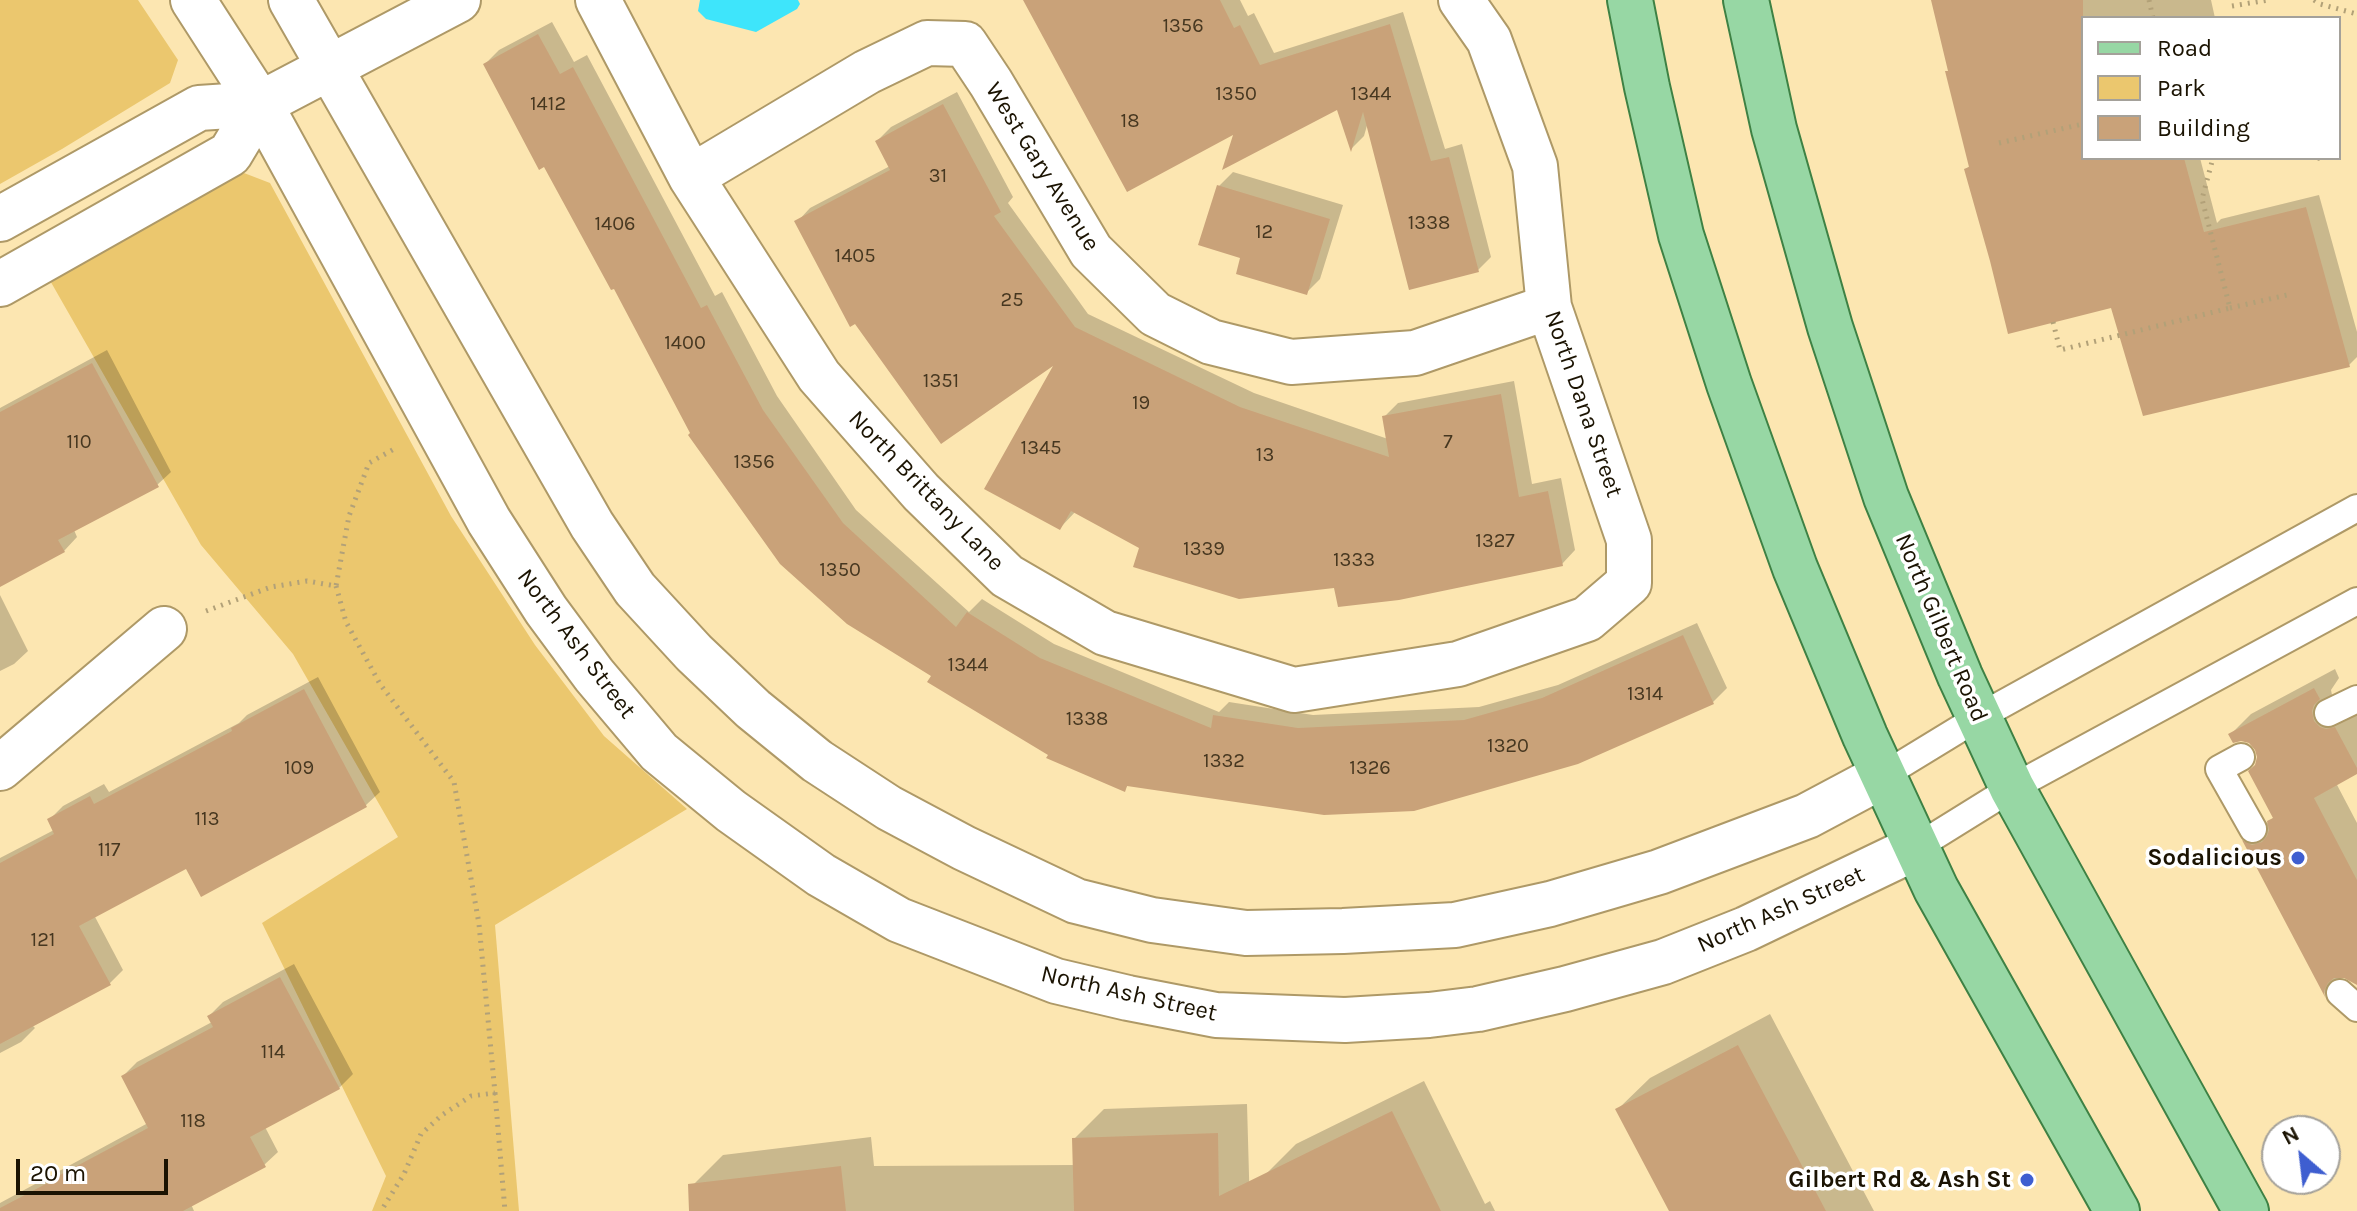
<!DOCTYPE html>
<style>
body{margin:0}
#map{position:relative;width:2357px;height:1211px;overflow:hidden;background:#fce6b1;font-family:Karla,sans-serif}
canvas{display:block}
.legend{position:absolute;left:2081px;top:16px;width:260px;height:144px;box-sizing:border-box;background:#fff;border:2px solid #a4a19a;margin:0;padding:10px 14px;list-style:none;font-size:24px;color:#1b1302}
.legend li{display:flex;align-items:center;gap:16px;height:40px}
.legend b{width:40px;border:2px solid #a4a19a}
.north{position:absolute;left:2261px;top:1115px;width:80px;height:80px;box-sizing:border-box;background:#fff;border:2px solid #a4a19a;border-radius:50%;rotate:332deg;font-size:22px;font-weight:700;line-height:32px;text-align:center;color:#1b1302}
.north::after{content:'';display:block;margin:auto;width:28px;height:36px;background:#3e5ed0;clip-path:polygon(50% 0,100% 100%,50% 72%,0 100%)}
.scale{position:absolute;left:16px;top:1159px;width:152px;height:36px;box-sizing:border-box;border:4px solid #1b1302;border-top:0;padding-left:10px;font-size:24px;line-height:28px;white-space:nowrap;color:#1b1302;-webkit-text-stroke:6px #fff;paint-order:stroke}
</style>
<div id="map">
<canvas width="2357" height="1211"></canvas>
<ul class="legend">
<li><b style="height:10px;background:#97d7a4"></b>Road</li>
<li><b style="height:22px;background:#ebc76e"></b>Park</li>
<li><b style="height:22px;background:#c9a279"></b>Building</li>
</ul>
<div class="north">N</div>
<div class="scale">20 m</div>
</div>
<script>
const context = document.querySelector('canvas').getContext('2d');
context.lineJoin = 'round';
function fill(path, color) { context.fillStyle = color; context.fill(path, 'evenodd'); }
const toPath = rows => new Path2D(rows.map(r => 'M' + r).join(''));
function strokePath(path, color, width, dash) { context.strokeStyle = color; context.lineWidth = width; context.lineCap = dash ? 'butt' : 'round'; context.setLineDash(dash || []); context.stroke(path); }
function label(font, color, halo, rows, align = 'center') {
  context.font = font + ' Karla,sans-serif'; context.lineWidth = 7; context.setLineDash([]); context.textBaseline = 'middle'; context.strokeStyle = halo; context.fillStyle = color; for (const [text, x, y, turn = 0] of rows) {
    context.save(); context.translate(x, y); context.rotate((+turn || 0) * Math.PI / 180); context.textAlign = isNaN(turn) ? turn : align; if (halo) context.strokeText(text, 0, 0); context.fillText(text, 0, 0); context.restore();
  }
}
const green = toPath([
 [0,0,138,0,178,60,170,83,62,149,0,184],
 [244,173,270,183,451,516,535,645,604,736,687,809,495,925,519,1211,372,1211,386,1176,262,923,398,837,293,654,201,545,48,277,215,182]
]);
const water = toPath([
 [700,0,798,0,800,4,797,9,756,32,706,19,698,11]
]);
const shadow = toPath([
 [1025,0,1240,0,1248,16,1254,13,1274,53,1403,12,1445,149,1462,144,1491,257,1478,270,1368,122,1364,136,1352,148,1338,107],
 [1933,0,2211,0,2215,18,2083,18,2083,158,2200,158,2217,223,2221,219,2319,195,2357,332,2357,357,2349,365,2113,306,1966,169,1971,165],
 [552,22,574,62,587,55,715,296,722,292,777,396,856,510,969,612,982,599,1054,644,1219,712,1229,702,1313,715,1479,707,1558,685,1697,623,1727,688,1713,702,1129,784,1124,790,1050,754,933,676,693,433,615,286,485,64,499,50],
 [957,92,1013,197,1008,203,1088,314,1254,393,1388,439,1384,417,1398,403,1514,381,1532,484,1561,478,1575,550,1562,564,1336,586,1142,547,1076,511,1060,528,1059,359,797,222,810,208,890,166,877,141,891,127],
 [1233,172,1343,205,1320,279,1306,293,1243,257,1219,186],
 [107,350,171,472,157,485,74,530,77,537,64,551,0,584,0,408],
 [0,595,28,651,14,664,0,671],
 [2335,669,2339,678,2331,690,2333,700,2357,711,2357,772,2336,783,2357,823,2357,982,2344,975,2325,994,2244,840,2264,821,2268,823,2275,816,2257,766,2259,757,2257,749,2250,741,2231,734,2251,714],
 [318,677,380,792,366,805,187,866,94,915,123,970,110,983,33,1026,35,1028,21,1042,0,1053,0,858,54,830,49,820,63,806,104,784,109,792,239,723,247,715],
 [294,964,353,1074,339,1088,265,1127,278,1152,264,1165,191,1204,194,1211,0,1211,0,1203,148,1123,123,1076,137,1062,212,1022,209,1016,223,1002],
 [1770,1014,1874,1211,1672,1211,1618,1109,1650,1078],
 [1424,1081,1485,1204,1490,1201,1495,1211,1281,1211,1264,1176,1296,1144],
 [1247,1104,1250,1211,696,1211,693,1185,723,1155,871,1137,874,1166,1075,1165,1074,1139,1104,1109]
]);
const building = toPath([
 [1023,0,1220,0,1234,28,1240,25,1260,65,1390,24,1431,161,1449,157,1479,272,1409,290,1363,112,1351,152,1337,110,1222,170,1233,135,1127,192],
 [1931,0,2083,0,2083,158,2184,158,2204,232,2306,207,2350,367,2143,416,2111,308,2008,334,1990,261,1964,169,1969,167,1945,71,1948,71],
 [538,34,560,74,573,67,701,308,707,305,763,410,843,523,956,627,967,612,1040,658,1211,728,1213,715,1298,728,1464,720,1542,698,1683,635,1714,704,1578,764,1414,811,1324,815,1127,786,1125,792,1046,758,1048,755,927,682,931,676,847,624,780,564,688,435,690,433,614,289,611,290,544,167,539,170,483,64],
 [943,104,1001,212,994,216,1075,327,1240,407,1389,457,1382,416,1501,394,1519,497,1548,491,1563,566,1399,600,1338,607,1334,588,1239,599,1133,567,1139,548,1071,511,1060,530,984,489,1053,366,941,444,855,324,850,327,794,221,890,170,875,141],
 [1217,185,1330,219,1307,295,1236,274,1240,258,1198,245],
 [92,363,159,487,58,540,65,552,0,587,0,412],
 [2314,688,2320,699,2314,705,2312,711,2314,721,2320,727,2326,729,2335,727,2357,768,2357,774,2314,798,2357,880,2357,985,2344,978,2334,978,2328,983,2324,991,2325,997,2242,840,2252,845,2262,842,2267,836,2269,830,2267,821,2273,818,2248,771,2255,765,2257,757,2255,750,2249,743,2241,741,2233,743,2228,734],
 [304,689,367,807,201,897,186,869,79,926,111,985,0,1044,0,863,54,834,47,819,90,796,94,804,232,731,231,728],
 [280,977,340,1089,250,1137,266,1167,183,1211,0,1211,0,1208,59,1177,58,1176,148,1128,121,1076,213,1027,207,1016],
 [1738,1045,1826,1211,1669,1211,1615,1109],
 [1392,1111,1441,1211,1074,1211,1072,1138,1218,1133,1219,1196],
 [841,1166,846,1211,689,1211,688,1184]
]);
const path = toPath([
 [2149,0,2153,18],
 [2314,0,2320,4,2357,14],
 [2232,6,2268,0],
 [1999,143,2083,124],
 [2318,158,2322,159],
 [2230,308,2287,295],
 [2053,322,2060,350,2230,308,2202,199,2213,158],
 [336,586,346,622,380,684,454,782,479,924,495,1093,471,1096,442,1115,421,1134,404,1174,381,1211],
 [206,611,271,587,307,581,336,586,349,516,369,463,396,448],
 [495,1093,505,1211]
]);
const lane = toPath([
 [2328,713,2357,699],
 [2241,757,2219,769,2253,829],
 [1884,775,1979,717,2357,508],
 [1917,847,2012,788,2357,601],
 [2340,993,2357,1008]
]);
const street = toPath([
 [193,0,260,104,489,521,546,610,594,675,659,752,731,811,821,875,899,920,1056,981,1128,998,1216,1015,1345,1020,1429,1015,1478,1009,1565,989,1663,962,1746,929,1917,847],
 [291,0,592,525,635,589,694,653,753,709,817,761,889,808,964,848,1076,901,1152,920,1246,933,1343,931,1455,925,1550,904,1659,872,1807,816,1884,775],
 [598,0,691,177,819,376,921,492,1007,576,1105,633,1294,690,1458,664,1587,619,1629,583,1629,540,1549,307,1535,166,1489,40,1461,0],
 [691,177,867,72,927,43,965,44,991,83,1091,251,1155,314,1211,342,1291,362,1415,353,1549,307],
 [0,219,199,108,260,104,458,0],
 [0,284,230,154,260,104],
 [0,768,164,629]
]);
const primary = toPath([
 [1630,0,1647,87,1681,235,1729,384,1795,568,1865,736,1936,889,2117,1211],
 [1746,0,1774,129,1830,327,1886,497,1960,676,2012,788,2246,1211]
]);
const markers = [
 [2298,858,8,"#3e5ed0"],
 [2027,1180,8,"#3e5ed0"]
];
const numberNames = [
 ["1356",1183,26],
 ["1350",1236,94],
 ["1344",1371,94],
 ["1412",548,104],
 ["18",1130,121],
 ["31",938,176],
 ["1338",1429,223],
 ["1406",615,224],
 ["12",1264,232],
 ["1405",855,256],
 ["25",1012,300],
 ["1400",685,343],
 ["1351",941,381],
 ["19",1141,403],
 ["110",79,442],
 ["7",1448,442],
 ["1345",1041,448],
 ["13",1265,455],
 ["1356",754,462],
 ["1327",1495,541],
 ["1339",1204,549],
 ["1333",1354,560],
 ["1350",840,570],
 ["1344",968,665],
 ["1314",1645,694],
 ["1338",1087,719],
 ["1320",1508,746],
 ["1332",1224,761],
 ["109",299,768],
 ["1326",1370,768],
 ["113",207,819],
 ["117",109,850],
 ["121",43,940],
 ["114",273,1052],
 ["118",193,1121]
];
const streetNames = [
 ["West Gary Avenue",1042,167,58],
 ["North Dana Street",1583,404,71],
 ["North Brittany Lane",926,491,46],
 ["North Gilbert Road",1941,628,67],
 ["North Ash Street",576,644,53],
 ["North Ash Street",1781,910,-24],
 ["North Ash Street",1129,994,13]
];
const poiNames = [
 ["Sodalicious",2282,858],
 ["Gilbert Rd & Ash St",2011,1180]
];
fill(green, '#ebc76e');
fill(water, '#3ee5fb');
fill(shadow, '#0003');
fill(building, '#c9a279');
strokePath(lane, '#ae9967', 30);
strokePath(street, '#ae9967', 48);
strokePath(primary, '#3e8144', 48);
strokePath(path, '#b2a178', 5, [2, 6]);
strokePath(lane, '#fff', 26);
strokePath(street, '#fff', 44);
strokePath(primary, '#97d7a4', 44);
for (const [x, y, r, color] of markers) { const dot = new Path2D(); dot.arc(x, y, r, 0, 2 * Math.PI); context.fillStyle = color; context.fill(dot); strokePath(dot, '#fff', 3); }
label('20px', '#463720', null, numberNames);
label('24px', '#1b1302', '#fff', streetNames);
label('bold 24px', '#1b1302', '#fff', poiNames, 'right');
</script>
